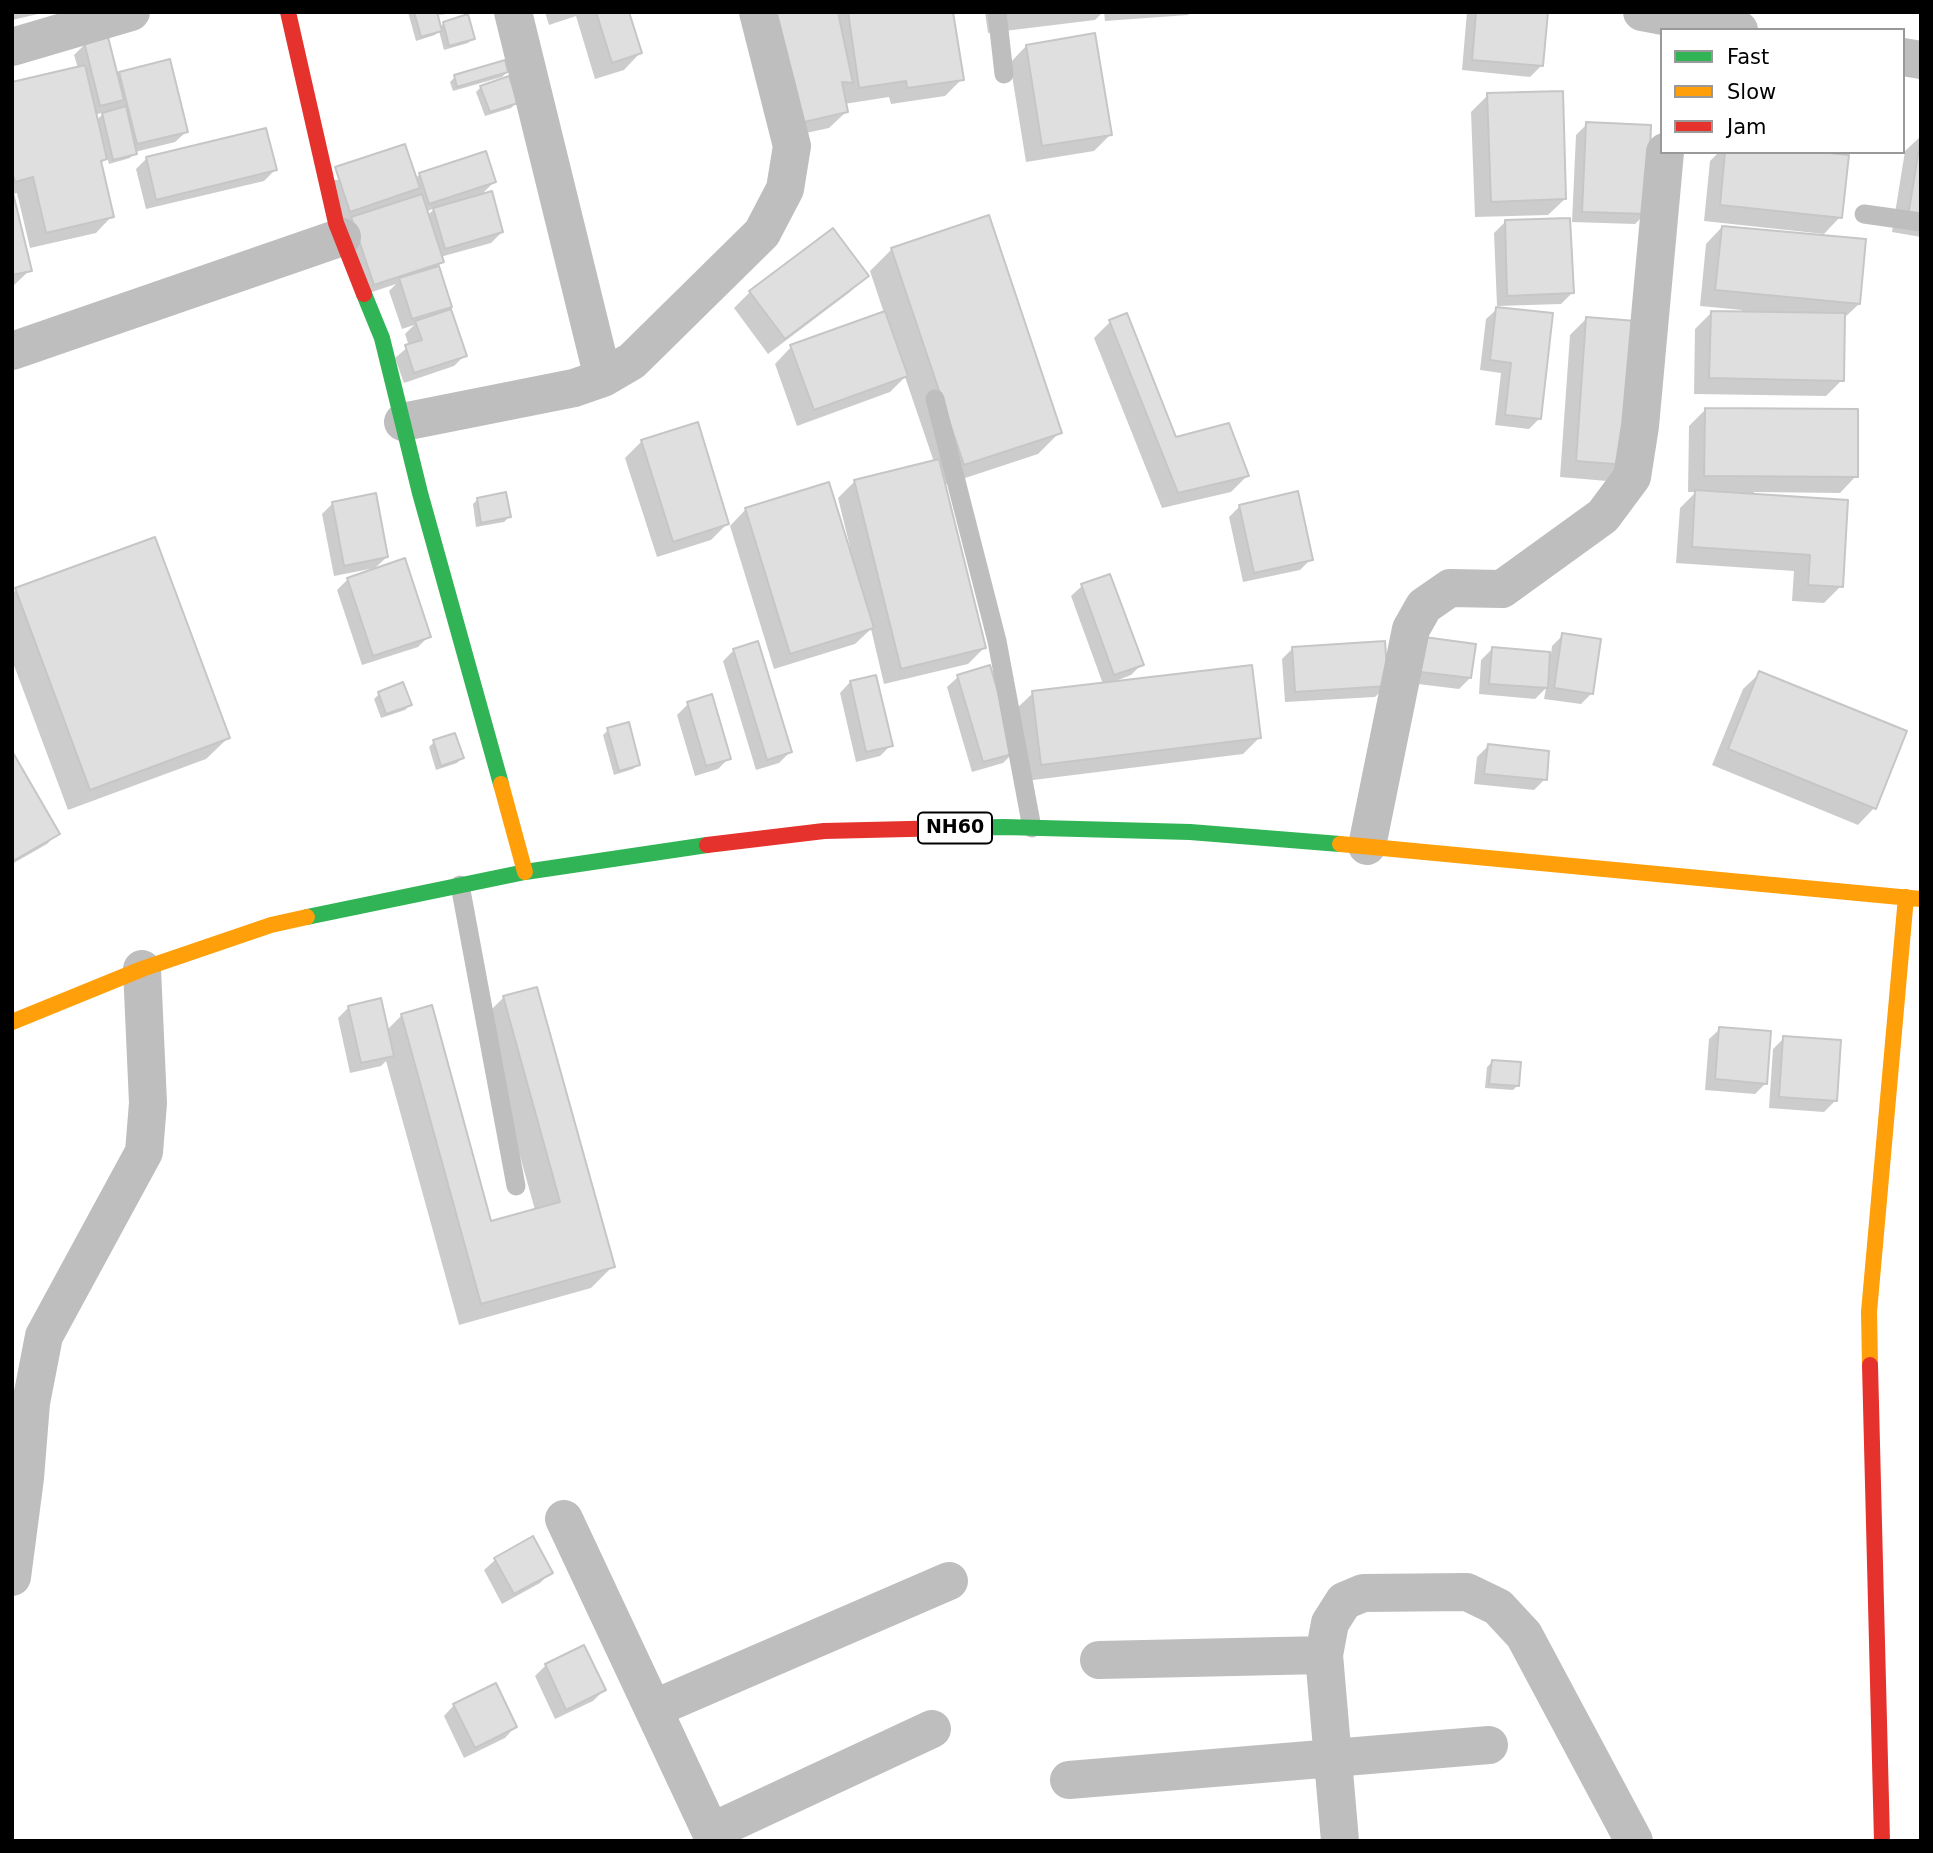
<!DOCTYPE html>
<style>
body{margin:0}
#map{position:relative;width:1933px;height:1853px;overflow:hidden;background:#fff;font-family:"DejaVu Sans",sans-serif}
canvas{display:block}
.frame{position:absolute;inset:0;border:14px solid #000;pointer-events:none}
.legend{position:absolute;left:1660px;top:28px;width:245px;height:126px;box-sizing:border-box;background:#fff;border:2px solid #999;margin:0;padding:9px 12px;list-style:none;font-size:21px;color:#000}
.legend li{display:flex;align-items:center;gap:14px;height:35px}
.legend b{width:35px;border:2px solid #999}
</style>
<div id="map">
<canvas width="1933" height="1853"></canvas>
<div class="frame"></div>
<ul class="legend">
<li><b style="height:9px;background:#30b455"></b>Fast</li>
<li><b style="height:9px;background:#ff9f0a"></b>Slow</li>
<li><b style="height:9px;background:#e5322d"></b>Jam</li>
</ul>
</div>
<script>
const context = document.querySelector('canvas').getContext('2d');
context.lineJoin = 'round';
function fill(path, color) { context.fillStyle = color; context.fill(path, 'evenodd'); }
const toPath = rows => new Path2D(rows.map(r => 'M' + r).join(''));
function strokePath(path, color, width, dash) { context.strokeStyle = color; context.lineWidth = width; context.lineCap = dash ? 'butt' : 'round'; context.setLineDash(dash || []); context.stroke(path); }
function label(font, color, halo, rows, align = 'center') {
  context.font = font + ' "DejaVu Sans",sans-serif'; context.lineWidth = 7; context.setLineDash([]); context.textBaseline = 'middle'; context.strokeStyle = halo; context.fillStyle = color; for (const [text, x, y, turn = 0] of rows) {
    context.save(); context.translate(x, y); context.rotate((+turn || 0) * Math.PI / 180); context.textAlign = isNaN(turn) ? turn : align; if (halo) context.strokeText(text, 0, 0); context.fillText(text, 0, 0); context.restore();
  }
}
const shadow = toPath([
 [12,12,47,12,12,20],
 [408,12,435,12,439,28,444,23,473,38,468,43,444,50,439,31,435,35,416,41],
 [439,12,461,12,439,15],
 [545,12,627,12,640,53,624,70,595,79,576,16,549,25],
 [752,12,952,12,962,79,945,96,891,104,889,97,844,104,846,112,829,128,778,139],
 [985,12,1103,12,1095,20,988,33],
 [1104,12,1191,12,1188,15,1105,21],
 [1467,12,1546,12,1541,66,1530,77,1462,70],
 [85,44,117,77,120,73,186,132,175,142,135,152,130,158,109,164,107,157,100,164,112,216,96,233,30,248,17,193,12,194,12,84,78,68,74,55],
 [104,112,99,118,96,120,95,115],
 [1026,46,1110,135,1094,151,1026,162,1010,63],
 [507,72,502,77,453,91,450,82,455,77],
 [481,87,516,103,511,108,485,116,476,92],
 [1488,95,1565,199,1548,215,1475,217,1471,112],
 [1587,124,1646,213,1635,224,1572,222,1576,135],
 [1921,136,1921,237,1892,232,1905,151],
 [1719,152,1842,152,1838,156,1840,217,1824,234,1704,221,1710,161],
 [484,153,494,182,479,197,502,232,491,243,440,257,442,262,438,266,450,307,443,314,465,355,454,366,404,383,395,358,409,346,405,334,414,325,402,329,389,291,396,284,363,295,325,180,415,179,419,175],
 [435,208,427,216,425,212],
 [147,158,275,170,264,181,146,209,136,169],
 [12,196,30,270,12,287],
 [1505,222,1572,293,1561,304,1497,306,1494,233],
 [1722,227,1859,304,1843,319,1842,380,1826,396,1694,394,1695,329,1711,313,1742,313,1742,310,1700,306,1706,244],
 [892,249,1060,432,1038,454,944,485,984,648,968,664,884,684,871,629,855,644,774,669,730,526,746,509,850,547,838,498,855,481,934,462,905,377,890,392,797,426,775,364,791,347,884,313,870,271],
 [866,276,850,292,768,354,734,308,750,292],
 [1497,309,1540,418,1529,429,1495,425,1501,373,1480,370,1486,319],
 [1586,319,1624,464,1607,481,1560,477,1570,335],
 [1110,322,1175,439,1247,476,1231,492,1162,508,1094,338],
 [1705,410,1856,476,1840,493,1754,492,1754,495,1841,586,1824,603,1792,601,1794,571,1676,563,1680,508,1696,492,1688,492,1689,426],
 [642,441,727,524,711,540,657,557,625,458],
 [478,499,509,517,504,522,476,527,473,504],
 [333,503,387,557,375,568,334,576,322,514],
 [1240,506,1311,559,1300,570,1243,582,1229,517],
 [348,579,429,636,418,647,362,665,337,590],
 [1082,586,1142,664,1131,675,1113,682,1259,738,1243,754,1025,781,1016,709,1033,693,1103,684,1071,596],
 [16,590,228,738,206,759,68,810,12,660,12,594],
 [1563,635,1592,693,1581,704,1544,699,1546,688,1535,699,1479,694,1481,660,1492,649,1551,654,1552,646],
 [1293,648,1386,686,1375,697,1285,702,1282,659],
 [734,650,790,752,779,763,756,770,723,661],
 [1414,650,1470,678,1459,689,1410,683],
 [1760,673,1874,808,1858,825,1712,765,1743,689],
 [958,677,1014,752,1003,763,972,772,947,687],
 [850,682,891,745,880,756,856,762,840,693],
 [379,694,410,705,405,710,381,718,374,699],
 [688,704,729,758,718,769,695,776,677,715],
 [608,730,638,764,633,769,614,775,603,735],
 [434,742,462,758,457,763,436,770,429,747],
 [1488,746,1545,779,1534,790,1474,784,1477,757],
 [12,755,58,833,47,844,12,864],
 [504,997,613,1266,591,1288,459,1325,386,1061,381,1066,350,1073,338,1018,349,1007,386,1031,402,1015,490,1223,535,1210,482,1019],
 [1720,1029,1766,1083,1755,1094,1705,1090,1709,1039],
 [1784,1038,1835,1101,1824,1112,1769,1108,1773,1049],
 [1492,1062,1518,1085,1513,1090,1485,1088,1487,1067],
 [532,1539,551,1572,540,1583,502,1604,484,1570,495,1560],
 [546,1665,604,1690,593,1701,555,1719,535,1676],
 [454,1705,515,1727,505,1738,464,1758,444,1716]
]);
const building = toPath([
 [414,12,437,12,442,31,421,37,414,12],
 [596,12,629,12,642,53,612,63,596,12],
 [771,12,838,12,853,83,842,82,848,112,795,124,771,12],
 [848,12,953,12,964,80,907,88,906,81,859,88,848,12],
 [1476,12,1548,12,1543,66,1472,60,1476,12],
 [468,14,475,39,449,46,443,22,468,14],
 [1095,33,1112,135,1042,146,1026,45,1095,33],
 [108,37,124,100,100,106,84,42,108,37],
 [170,59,188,132,137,144,119,72,170,59],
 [505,60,508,72,457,87,454,75,505,60],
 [85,65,107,159,101,161,114,217,46,233,33,177,15,182,12,172,12,82,85,65],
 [509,76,518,103,490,112,480,86,509,76],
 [1563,91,1566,199,1491,202,1487,93,1563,91],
 [126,106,137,154,113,160,102,113,126,106],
 [1586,122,1651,125,1648,214,1582,212,1586,122],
 [266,128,277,170,156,200,146,157,266,128],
 [1921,136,1921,218,1908,216,1921,136],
 [405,144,420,188,350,212,335,167,405,144],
 [486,151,496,182,429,204,419,173,486,151],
 [1725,152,1819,152,1849,155,1842,218,1720,205,1725,152],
 [12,189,32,271,12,275,12,189],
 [492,191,503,232,445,249,433,208,492,191],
 [422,194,444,262,374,285,351,217,422,194],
 [989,215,1062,433,964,465,891,248,989,215],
 [1570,218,1574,293,1507,296,1505,220,1570,218],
 [1722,226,1866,239,1860,304,1715,290,1722,226],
 [833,228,869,276,785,339,749,291,833,228],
 [439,266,452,307,412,319,399,278,439,266],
 [1496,307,1553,313,1541,419,1505,415,1511,363,1490,360,1496,307],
 [451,309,467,356,414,373,405,345,422,340,415,321,451,309],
 [885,311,908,376,814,410,790,345,885,311],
 [1711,311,1845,313,1844,381,1709,378,1711,311],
 [1127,313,1176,437,1229,423,1249,476,1178,493,1109,320,1127,313],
 [1586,317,1636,321,1626,465,1576,461,1586,317],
 [1705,408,1858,409,1858,477,1704,476,1705,408],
 [698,422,729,524,673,542,641,440,698,422],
 [939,459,986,648,901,669,854,480,939,459],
 [829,482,874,628,790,654,745,508,829,482],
 [1695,490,1848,500,1843,587,1808,585,1810,555,1692,547,1695,490],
 [1298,491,1313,560,1254,573,1239,505,1298,491],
 [506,492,511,517,481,523,477,498,506,492],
 [376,493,388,557,344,566,332,502,376,493],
 [155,537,230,738,90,790,15,588,155,537],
 [405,558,431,637,373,656,347,578,405,558],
 [1110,574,1144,665,1114,675,1081,584,1110,574],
 [1562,633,1601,639,1593,694,1554,688,1562,633],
 [1424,637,1476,644,1471,678,1420,672,1424,637],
 [758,641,792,752,767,760,733,649,758,641],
 [1385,641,1388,686,1295,692,1292,647,1385,641],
 [1492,647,1550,652,1548,688,1489,684,1492,647],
 [990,665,1016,753,983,762,957,675,990,665],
 [1252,665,1261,738,1041,765,1032,691,1252,665],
 [1759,671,1907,731,1876,809,1728,749,1759,671],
 [876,675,893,746,866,752,850,681,876,675],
 [403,682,412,705,386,714,378,692,403,682],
 [712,694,731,759,706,766,687,702,712,694],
 [629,722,640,765,619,771,607,728,629,722],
 [455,733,464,758,441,766,433,740,455,733],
 [1488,744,1549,751,1547,780,1484,774,1488,744],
 [12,751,60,834,13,861,12,860,12,751],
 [537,987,615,1267,481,1304,401,1014,432,1005,491,1221,560,1202,503,996,537,987],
 [381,998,394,1056,361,1063,348,1006,381,998],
 [1719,1027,1771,1031,1767,1084,1715,1079,1719,1027],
 [1783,1036,1841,1040,1837,1101,1779,1097,1783,1036],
 [1492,1060,1521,1062,1519,1086,1489,1084,1492,1060],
 [533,1536,553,1573,514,1594,494,1558,533,1536],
 [584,1645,606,1690,566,1710,545,1664,584,1645],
 [496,1683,517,1727,475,1748,453,1704,496,1683]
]);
const lane = toPath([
 [997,12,1004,74],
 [1864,214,1921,222],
 [935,399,997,641,1032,828],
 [460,885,516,1186]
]);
const street = toPath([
 [513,12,603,378],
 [1642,12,1739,30],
 [12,47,131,12],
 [1903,57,1921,60],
 [12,351,342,237],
 [403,422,574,388,603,378,632,361,762,233,785,189,792,146,758,12],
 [1367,846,1411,629,1424,606,1450,588,1502,589,1603,516,1632,477,1640,426,1665,152],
 [564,1519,715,1841],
 [12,1577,25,1478,31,1403,44,1336,144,1152,148,1103,142,969],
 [1099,1660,1324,1655],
 [653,1709,949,1581],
 [1069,1780,1489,1745],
 [711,1832,932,1729],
 [1340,1841,1324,1655,1330,1623,1344,1601,1363,1593,1467,1592,1498,1607,1524,1635,1634,1841]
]);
const fast = toPath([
 [364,294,382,338,420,493,501,784],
 [951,828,1004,827,1190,832,1340,844],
 [307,917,525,872,707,845]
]);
const slow = toPath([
 [501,784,525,872],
 [1340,844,1921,899],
 [12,1022,142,969,271,925,307,917],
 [1870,1365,1869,1312,1906,897]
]);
const jam = toPath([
 [288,12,336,223,364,294],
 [707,845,824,831,951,828],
 [1870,1365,1882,1841]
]);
const shields = [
 [955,828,74]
];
const shieldNames = [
 ["NH60",955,828]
];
fill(shadow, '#0003');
fill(building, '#dfdfdf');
strokePath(building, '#c6c6c6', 2);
strokePath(lane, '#bebebe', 19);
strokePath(street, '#bebebe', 38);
strokePath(fast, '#30b455', 16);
strokePath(slow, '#ff9f0a', 16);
strokePath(jam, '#e5322d', 16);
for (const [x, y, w] of shields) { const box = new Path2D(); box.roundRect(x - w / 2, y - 15.5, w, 31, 5); context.fillStyle = '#fff'; context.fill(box); strokePath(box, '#000', 2); }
label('bold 19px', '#000', null, shieldNames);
</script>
